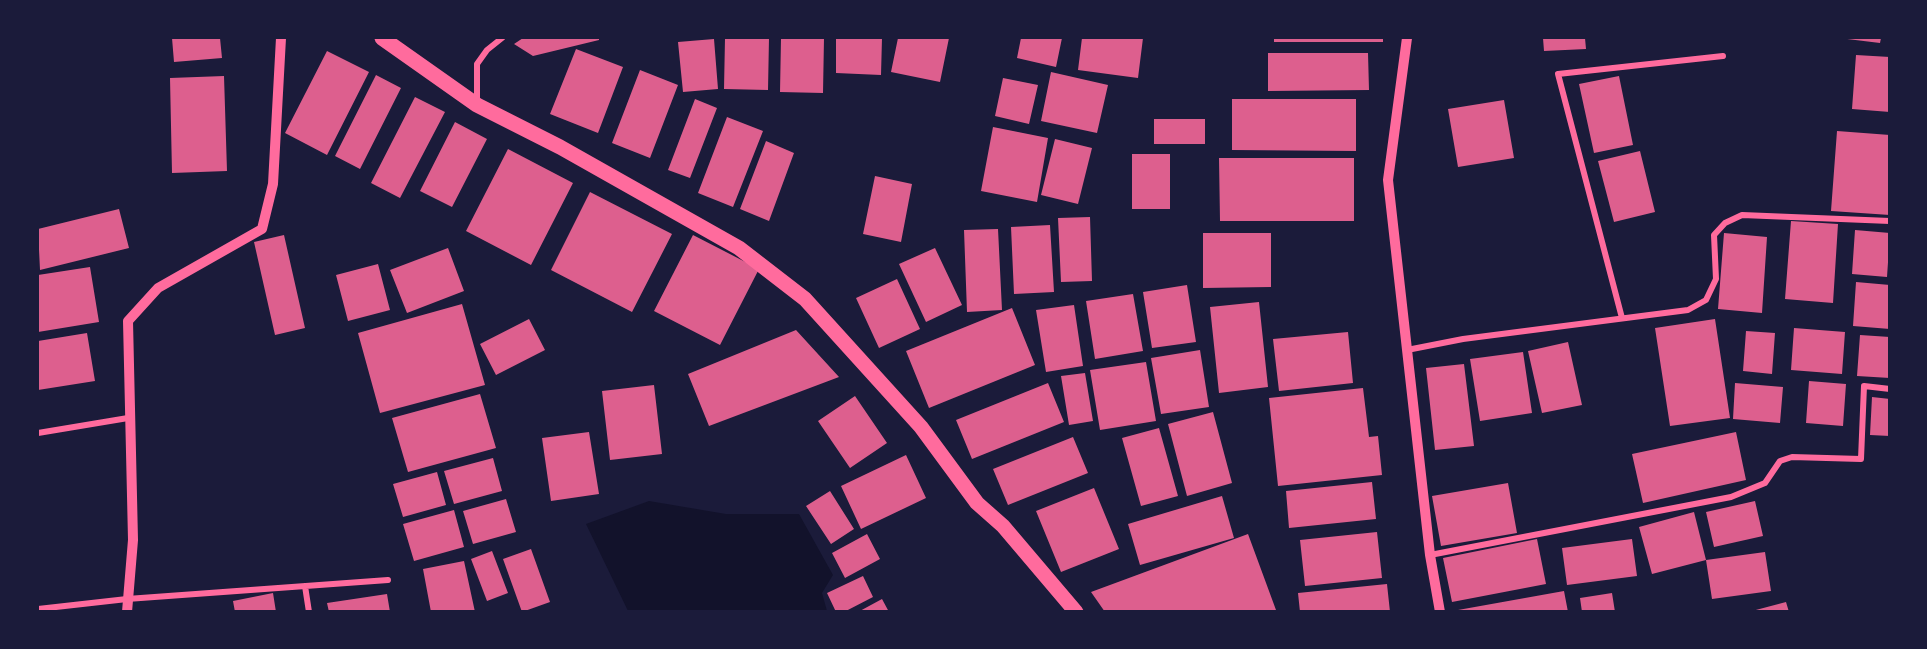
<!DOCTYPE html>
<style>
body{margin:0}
#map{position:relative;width:1927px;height:649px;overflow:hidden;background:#1b1b3a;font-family:"Roboto Condensed",sans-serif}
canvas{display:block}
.frame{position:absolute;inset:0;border:39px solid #1b1b3a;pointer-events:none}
</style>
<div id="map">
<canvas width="1927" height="649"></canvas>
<div class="frame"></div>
</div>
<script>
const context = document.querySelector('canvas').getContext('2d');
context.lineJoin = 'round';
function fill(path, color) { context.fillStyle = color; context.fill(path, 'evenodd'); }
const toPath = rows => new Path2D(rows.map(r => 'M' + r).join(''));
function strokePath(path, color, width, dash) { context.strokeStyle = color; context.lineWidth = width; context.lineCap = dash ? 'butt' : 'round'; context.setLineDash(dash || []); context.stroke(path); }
const water = toPath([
 [649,501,726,514,799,514,833,575,822,593,827,611,628,611,586,524]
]);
const building = toPath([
 [172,38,220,38,222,58,174,62],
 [523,38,599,38,599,40,533,56,514,44],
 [725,38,769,38,768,90,724,89],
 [781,38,824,38,823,93,780,92],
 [836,38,882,38,881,75,836,73],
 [898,38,949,38,940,82,891,72],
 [1021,38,1062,38,1056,67,1017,58],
 [1082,38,1143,38,1138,78,1078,70],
 [1274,38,1383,38,1383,42,1274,42],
 [1543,38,1585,38,1586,49,1544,51],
 [1839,38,1881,38,1880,43],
 [714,39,718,89,683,92,678,42],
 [576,49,623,67,598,133,550,114],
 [327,51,369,72,327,155,285,133],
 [1268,53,1368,53,1369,90,1268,91],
 [1856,55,1890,57,1890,112,1852,109],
 [640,70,678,85,650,158,612,143],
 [1051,72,1108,85,1097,133,1041,121],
 [376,75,401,88,360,169,335,156],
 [224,76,227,171,172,173,170,78],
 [1619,76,1633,145,1594,153,1579,84],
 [1003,78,1038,85,1029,124,995,116],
 [415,97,445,112,400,198,371,183],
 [695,99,717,108,690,178,668,170],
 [1232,99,1356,99,1356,151,1232,150],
 [1504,100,1514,158,1458,167,1448,109],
 [727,117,763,131,733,207,698,193],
 [1154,119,1205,119,1205,144,1154,144],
 [455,122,487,139,452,207,420,191],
 [993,127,1048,138,1037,202,981,191],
 [1837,131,1890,135,1890,215,1831,211],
 [1055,139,1092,148,1078,204,1041,195],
 [766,141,794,153,769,221,740,209],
 [508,149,573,183,531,265,466,231],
 [1640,151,1655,212,1614,222,1598,161],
 [1132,154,1170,154,1170,209,1132,209],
 [1219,158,1354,158,1354,221,1220,221],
 [875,176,912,184,901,242,863,234],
 [590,192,672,234,632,312,551,270],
 [119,209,129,248,40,270,38,229],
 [1090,217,1092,281,1061,282,1058,218],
 [1791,221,1838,224,1833,303,1785,299],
 [1050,225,1054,292,1014,294,1011,227],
 [998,229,1002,310,967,312,964,230],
 [1855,230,1890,233,1887,277,1852,274],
 [1203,233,1271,233,1271,287,1203,288],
 [1724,233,1767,237,1762,313,1718,309],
 [284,235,305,328,275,335,254,242],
 [693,235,759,269,720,345,654,311],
 [448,248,464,291,407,313,390,270],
 [935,248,962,305,926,322,899,264],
 [378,264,390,310,348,321,336,275],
 [90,267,99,322,38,332,38,275],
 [897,279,920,329,879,348,856,298],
 [1856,282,1890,285,1890,329,1853,326],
 [1187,285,1196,342,1152,348,1143,292],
 [1133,294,1143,351,1095,359,1086,301],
 [1259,302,1268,387,1219,393,1210,307],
 [462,304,485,385,380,413,358,333],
 [1074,305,1083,366,1046,372,1036,310],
 [1012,308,1035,365,929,408,906,351],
 [529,319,545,350,496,375,480,344],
 [1715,319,1730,418,1670,426,1655,328],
 [1794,328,1845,332,1842,374,1791,370],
 [796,330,839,377,709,426,688,374],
 [1746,331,1775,333,1772,374,1743,371],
 [1348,332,1353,383,1279,391,1273,339],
 [87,333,95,381,38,390,38,341],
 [1860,335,1890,337,1890,378,1857,376],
 [1568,342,1582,405,1542,413,1528,351],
 [1200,350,1209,407,1161,414,1151,358],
 [1523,352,1532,413,1480,421,1470,359],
 [1146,362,1156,421,1100,430,1090,370],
 [1464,364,1474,446,1435,450,1426,368],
 [1085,373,1093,421,1069,425,1061,376],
 [1809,381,1846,384,1843,426,1806,423],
 [1048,383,1064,422,972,459,956,420],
 [1735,383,1783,387,1780,423,1733,419],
 [654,385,662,454,610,460,602,391],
 [1363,388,1369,437,1378,436,1382,475,1278,486,1269,398],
 [480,394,496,448,408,472,392,418],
 [855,396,887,443,850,468,818,421],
 [1872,397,1890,399,1890,436,1870,435],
 [1213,412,1232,483,1187,496,1168,424],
 [1159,428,1178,496,1141,506,1122,438],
 [589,432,599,494,551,501,542,438],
 [1736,432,1746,480,1643,503,1632,454],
 [1073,437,1088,473,1008,505,993,469],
 [906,455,926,498,861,529,841,486],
 [493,458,502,491,454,504,444,471],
 [437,472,446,505,403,517,393,484],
 [1372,482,1376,519,1289,528,1286,491],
 [1508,483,1517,533,1441,546,1432,496],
 [1094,488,1119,549,1061,572,1036,511],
 [830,491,854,529,831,544,806,506],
 [1222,496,1234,538,1140,565,1128,524],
 [506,499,516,532,473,544,463,511],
 [1755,501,1763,536,1714,547,1706,512],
 [454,510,464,547,414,561,403,524],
 [1694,512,1706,560,1652,574,1639,527],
 [1377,532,1382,578,1305,586,1300,540],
 [867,534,880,559,845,578,832,553],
 [1248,534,1276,610,1105,612,1091,592],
 [1537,539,1546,584,1452,602,1443,558],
 [1632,539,1637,576,1567,585,1562,548],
 [531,549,550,602,522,612,503,559],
 [492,551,508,593,487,601,471,559],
 [1765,552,1771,591,1712,599,1706,560],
 [464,561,475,612,431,612,423,569],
 [863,576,873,597,844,612,836,612,827,593],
 [1387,584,1390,612,1300,612,1298,593],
 [1564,591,1568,612,1458,612,1458,610],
 [273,593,276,612,235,612,233,601],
 [1612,593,1615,612,1582,612,1580,598],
 [387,594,390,612,329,612,327,603],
 [882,599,889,612,858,612],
 [1786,602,1789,612,1752,612,1752,611]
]);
const minor = toPath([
 [477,101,477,64,487,50,502,38],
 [1622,318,1558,74,1723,56],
 [1407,350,1463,339,1688,310,1706,300,1716,279,1714,235,1725,223,1742,215,1890,221],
 [38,433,128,418],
 [1430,555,1731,497,1765,483,1780,461,1792,457,1861,459,1864,386,1890,389],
 [305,586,309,612],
 [38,609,127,599,388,580]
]);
const tertiary = toPath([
 [1407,38,1388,180,1430,555,1440,612],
 [127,612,133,540,128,321,158,288,262,229,273,184,281,38]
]);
const primary = toPath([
 [382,38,477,105,560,147,739,248,805,299,921,427,977,503,1003,526,1076,612]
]);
fill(water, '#12122b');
fill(building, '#dd5f8e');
strokePath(minor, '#ff6b9d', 6);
strokePath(tertiary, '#ff6b9d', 10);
strokePath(primary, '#ff6b9d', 15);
</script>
